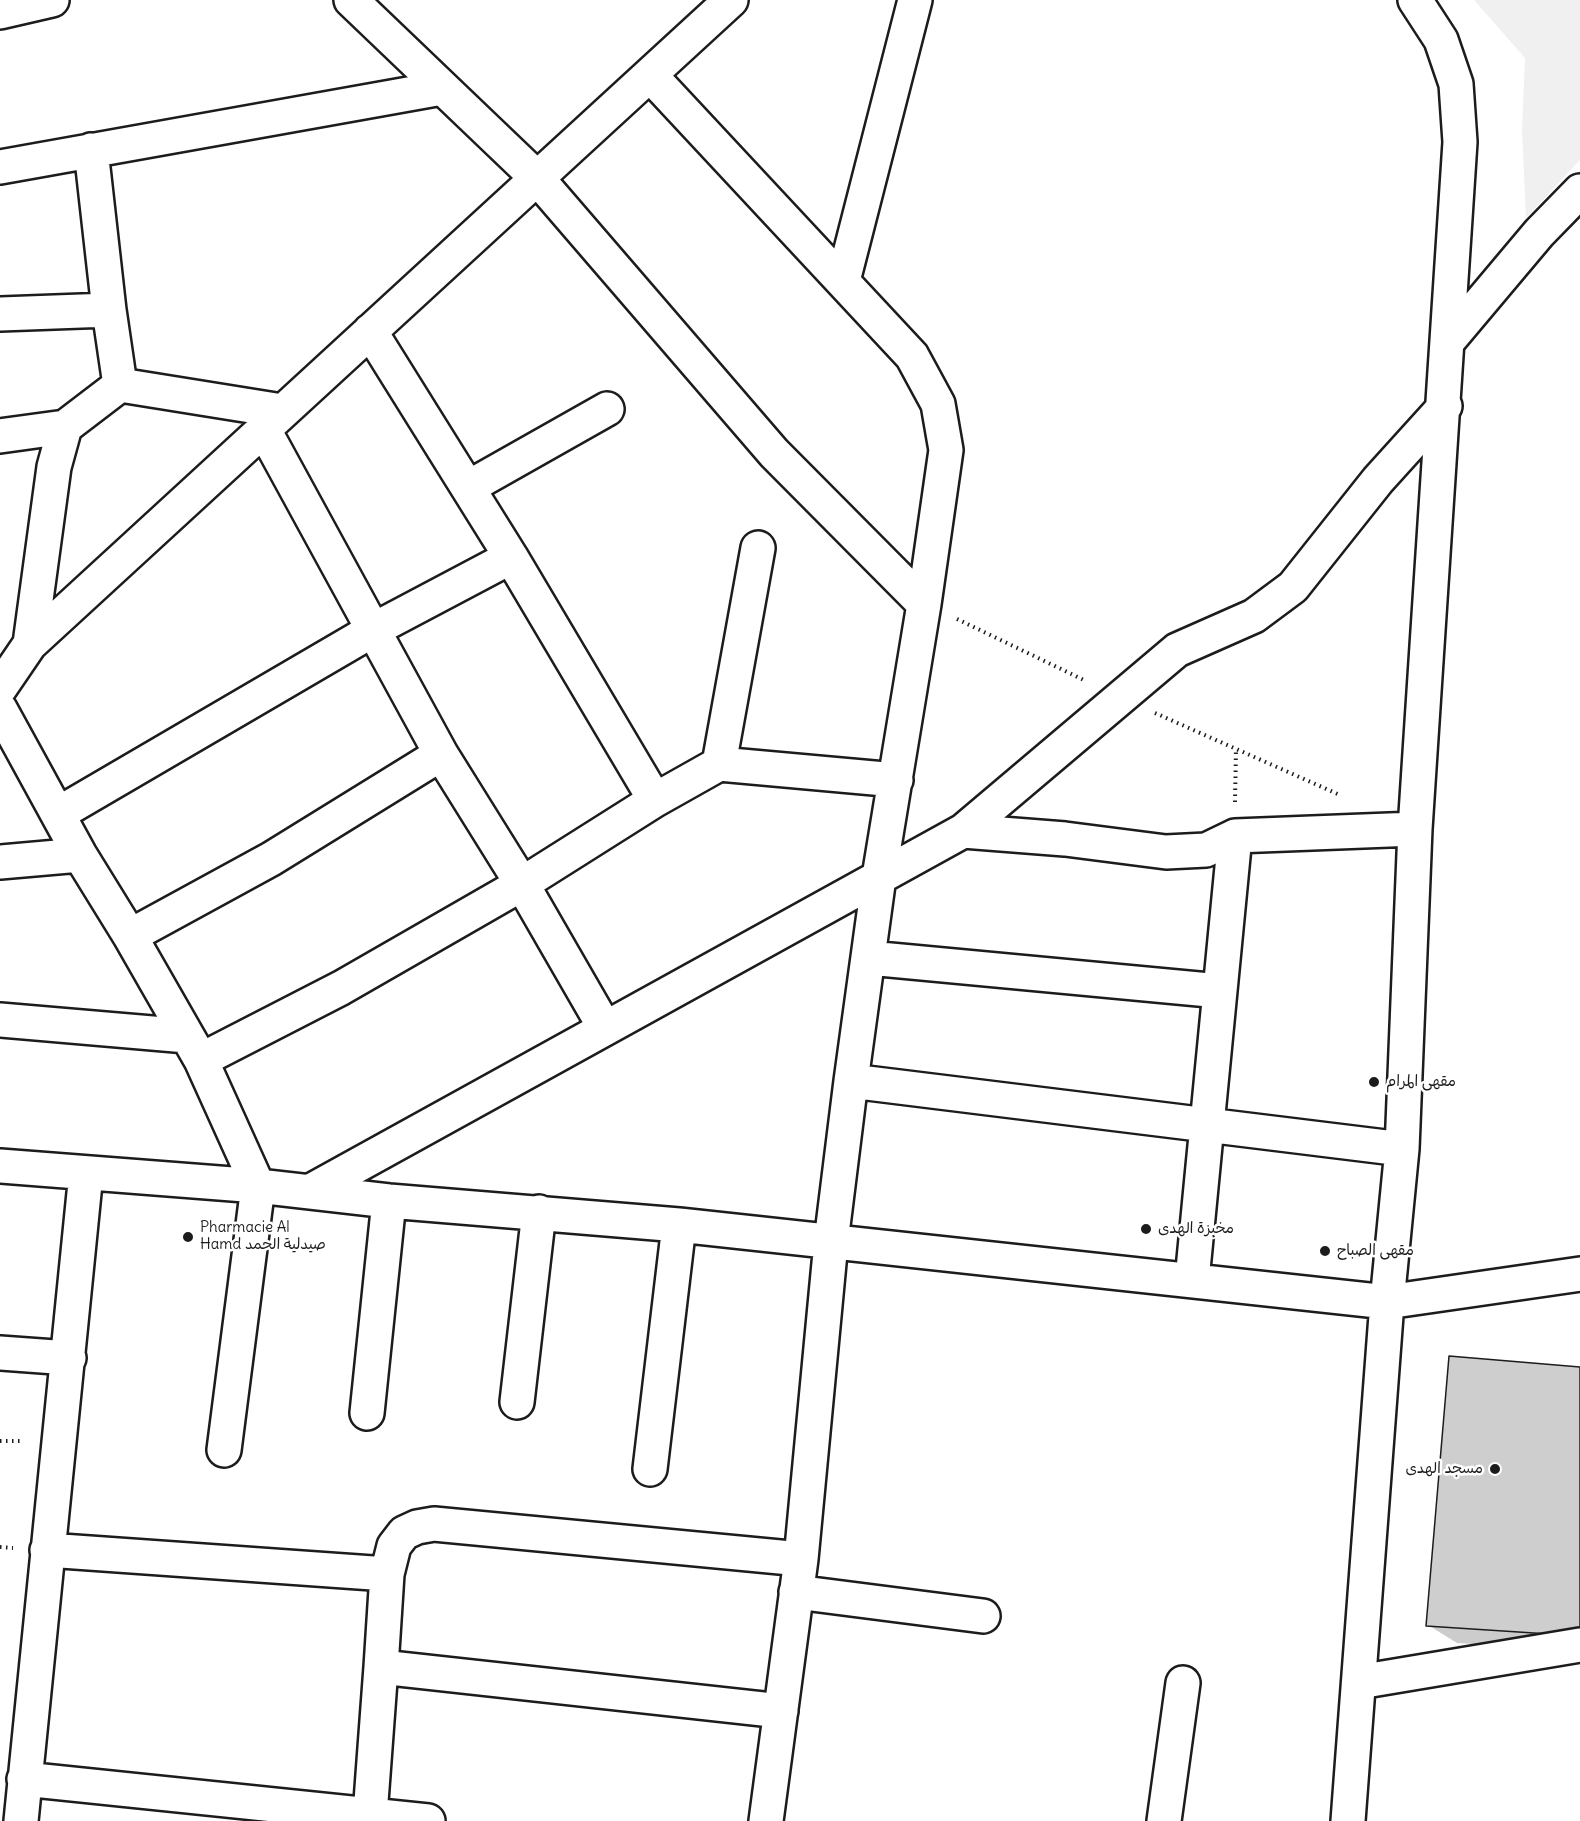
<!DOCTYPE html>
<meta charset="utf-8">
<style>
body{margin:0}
canvas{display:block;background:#fff}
</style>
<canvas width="1580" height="1821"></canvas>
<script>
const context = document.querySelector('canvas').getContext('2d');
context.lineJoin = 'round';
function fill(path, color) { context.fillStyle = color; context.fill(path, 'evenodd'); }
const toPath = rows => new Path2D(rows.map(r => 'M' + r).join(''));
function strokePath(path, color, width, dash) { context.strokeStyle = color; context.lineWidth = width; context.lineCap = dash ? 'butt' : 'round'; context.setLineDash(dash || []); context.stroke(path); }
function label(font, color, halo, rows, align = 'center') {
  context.font = font + ' Delius,"Playpen Sans Arabic",sans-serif'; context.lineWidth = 5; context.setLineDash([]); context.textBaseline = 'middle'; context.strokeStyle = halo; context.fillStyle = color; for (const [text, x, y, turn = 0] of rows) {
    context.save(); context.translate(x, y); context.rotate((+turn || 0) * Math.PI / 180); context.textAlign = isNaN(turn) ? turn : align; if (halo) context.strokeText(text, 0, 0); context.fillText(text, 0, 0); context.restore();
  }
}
const built = toPath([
 [1474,0,1580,0,1580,160,1526,218,1522,130,1525,58]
]);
const shadow = toPath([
 [1580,1369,1580,1651,1457,1643,1428,1625]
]);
const building = toPath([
 [1449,1356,1580,1367,1580,1636,1426,1626,1449,1356]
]);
const path = toPath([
 [957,619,1086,681],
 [1155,713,1340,795],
 [1235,802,1236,748],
 [0,1441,23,1441],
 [0,1547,13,1548]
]);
const minor = toPath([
 [351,0,537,178,774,453,924,604,879,877,851,1081,831,1242,801,1559,766,1821],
 [0,12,52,0],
 [650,75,912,356,938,404,946,450,924,604],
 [91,150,109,310],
 [0,167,442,88],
 [843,281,915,0],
 [0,314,109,310,120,385,65,427,54,467,30,644],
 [1449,340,1539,233,1580,191],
 [120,385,282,411],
 [0,436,65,427],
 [469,487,607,409],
 [511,557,655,800],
 [0,688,30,644,731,0],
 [0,709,80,855,130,936,201,1060,258,1186,224,1450],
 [719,764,758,548],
 [58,814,373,630,511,557,370,331],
 [963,831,1065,839,1166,852,1206,850,1235,836,1415,829],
 [0,862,80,855],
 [130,936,271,859,441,754,263,428],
 [869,958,1220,991],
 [0,1020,187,1036],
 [605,1028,522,884,655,800,719,764,896,780],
 [201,1060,341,988,522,884,441,754],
 [851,1081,1207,1125,1235,836],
 [0,1166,258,1186,389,1201,679,1225,1387,1302,1580,1274],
 [309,1192,963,831,1177,650,1254,616,1293,587,1378,480,1445,406],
 [1192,1280,1207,1125,1402,1149],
 [0,1353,69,1358],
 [517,1402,539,1212],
 [367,1413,389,1201],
 [650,1469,679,1225],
 [47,1550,387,1574],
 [796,1592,983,1616],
 [381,1667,387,1574,394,1546,404,1533,417,1527,434,1524,801,1559],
 [1359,1682,1580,1645],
 [24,1779,428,1821],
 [370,1815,381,1667,781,1711],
 [21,1821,86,1173],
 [1164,1821,1183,1683],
 [1348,1821,1387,1302,1402,1149,1415,829,1460,142,1456,84,1441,40,1415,0]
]);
const markers = [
 [1374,1082,6,"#1c1c1c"],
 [1146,1229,6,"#1c1c1c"],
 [188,1237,6,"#1c1c1c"],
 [1325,1251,6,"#1c1c1c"],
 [1495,1469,6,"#1c1c1c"]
];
const poiNames = [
 ["مقهى المرام",1386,1082],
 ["Pharmacie Al",200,1228],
 ["Hamd صيدلية الحمد",200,1245],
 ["مخبزة الهدى",1158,1229],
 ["مقهى الصباح",1337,1251],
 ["مسجد الهدى",1483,1469,"right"]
];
fill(built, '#f0f0f0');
fill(shadow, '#0003');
fill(building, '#cecece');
strokePath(building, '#1c1c1c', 1.5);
strokePath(minor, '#1c1c1c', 38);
strokePath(path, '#1c1c1c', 4, [1.5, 4.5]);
strokePath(minor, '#fff', 33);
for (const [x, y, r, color] of markers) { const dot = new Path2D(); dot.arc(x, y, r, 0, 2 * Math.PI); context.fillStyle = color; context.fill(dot); strokePath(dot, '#fff', 2); }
label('15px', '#1c1c1c', '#fff', poiNames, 'left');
</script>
